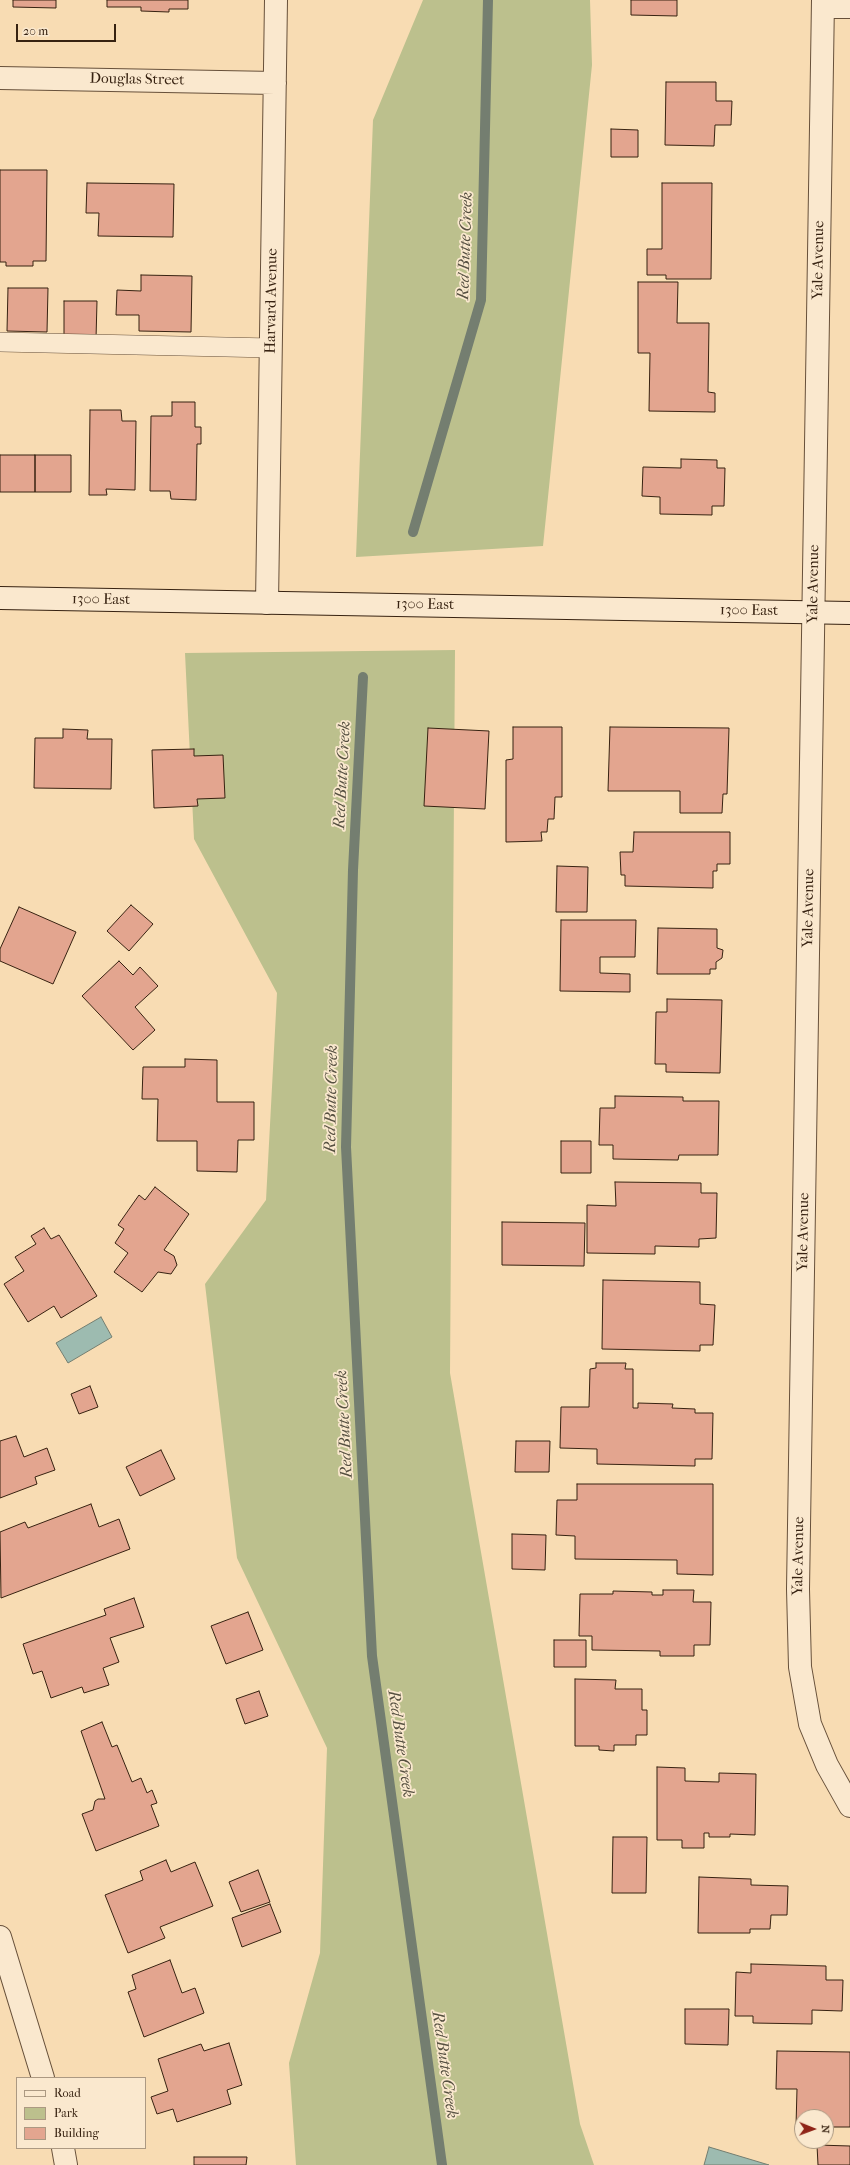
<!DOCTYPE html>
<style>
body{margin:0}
#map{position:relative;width:850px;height:2165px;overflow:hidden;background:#f8dcb3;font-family:"IM FELL French Canon",serif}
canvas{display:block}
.legend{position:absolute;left:16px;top:2077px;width:130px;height:72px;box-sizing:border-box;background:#fae8ce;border:1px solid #ac9982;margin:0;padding:5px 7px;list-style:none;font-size:12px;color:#372211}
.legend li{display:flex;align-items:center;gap:8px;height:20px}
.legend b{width:20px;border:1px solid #ac9982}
.north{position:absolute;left:794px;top:2109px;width:40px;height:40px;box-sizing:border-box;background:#fae8ce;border:1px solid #ac9982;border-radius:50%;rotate:91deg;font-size:11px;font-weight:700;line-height:16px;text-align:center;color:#372211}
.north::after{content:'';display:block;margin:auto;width:14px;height:18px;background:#8f2418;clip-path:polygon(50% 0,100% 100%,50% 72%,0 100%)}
.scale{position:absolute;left:16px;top:24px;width:100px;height:18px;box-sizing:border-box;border:2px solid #372211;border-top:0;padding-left:5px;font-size:12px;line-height:14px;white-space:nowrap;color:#372211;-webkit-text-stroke:3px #fae8ce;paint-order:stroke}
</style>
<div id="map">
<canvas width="850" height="2165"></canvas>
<ul class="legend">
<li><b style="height:5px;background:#fae8ce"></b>Road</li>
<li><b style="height:11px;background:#bcc08d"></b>Park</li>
<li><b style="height:11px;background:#e3a58f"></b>Building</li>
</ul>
<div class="north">N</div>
<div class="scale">20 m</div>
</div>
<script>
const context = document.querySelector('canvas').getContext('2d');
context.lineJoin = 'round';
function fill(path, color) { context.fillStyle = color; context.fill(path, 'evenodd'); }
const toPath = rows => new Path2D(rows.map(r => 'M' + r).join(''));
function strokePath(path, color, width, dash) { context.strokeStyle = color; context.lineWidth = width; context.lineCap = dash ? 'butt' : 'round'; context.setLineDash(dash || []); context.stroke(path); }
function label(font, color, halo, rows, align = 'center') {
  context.font = font + ' "IM FELL French Canon",serif'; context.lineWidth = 3.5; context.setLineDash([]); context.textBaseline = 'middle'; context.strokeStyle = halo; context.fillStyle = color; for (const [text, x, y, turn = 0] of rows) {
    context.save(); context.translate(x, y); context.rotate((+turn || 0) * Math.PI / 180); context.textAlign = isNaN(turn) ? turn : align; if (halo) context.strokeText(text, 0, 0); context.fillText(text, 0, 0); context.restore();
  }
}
const green = toPath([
 [423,0,590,0,592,65,543,546,356,557,373,120],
 [455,650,450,1373,580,2124,594,2165,296,2165,289,2063,320,1953,327,1748,237,1558,205,1284,266,1200,277,993,194,839,185,653]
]);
const water = toPath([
 [101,1317,112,1337,68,1363,56,1343,101,1317],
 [709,2147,769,2165,704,2165,709,2147]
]);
const stream = toPath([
 [413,532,481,300,488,0],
 [363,677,353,870,346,1147,372,1656,442,2165]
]);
const building = toPath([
 [13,0,56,0,56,8,13,7,13,0],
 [107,0,188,0,188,9,169,9,169,12,141,11,141,7,107,7,107,0],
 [631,0,677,0,677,16,631,15,631,0],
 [666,82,716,82,716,101,732,101,731,125,715,125,714,146,665,145,666,82],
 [611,129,638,130,638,157,611,157,611,129],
 [0,170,47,170,46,261,33,261,33,266,6,266,6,262,0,262,0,170],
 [87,183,174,184,173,237,98,236,99,213,86,213,87,183],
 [662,183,712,183,711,279,666,279,666,275,647,275,647,249,662,249,662,183],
 [141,275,192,276,191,332,139,331,139,315,116,315,117,290,141,291,141,275],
 [638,282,678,282,677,323,709,323,708,392,715,393,715,412,649,411,650,353,638,353,638,282],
 [8,288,48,288,47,332,7,331,8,288],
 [64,301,97,301,96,339,64,339,64,301],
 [172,402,195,402,195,427,201,427,201,444,197,444,196,500,171,499,170,491,150,491,151,416,172,416,172,402],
 [90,410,121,410,122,421,136,421,135,490,106,489,107,495,89,495,90,410],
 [0,455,35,455,35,492,0,492,0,455],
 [35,455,71,455,71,492,35,492,35,455],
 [681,459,717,460,717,468,725,468,724,506,712,506,712,515,660,514,660,497,642,496,643,467,681,468,681,459],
 [513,727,562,727,562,797,555,797,554,819,548,819,547,832,541,832,542,841,506,842,506,760,513,759,513,727],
 [610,727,729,728,727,794,723,794,722,813,680,813,680,791,608,791,610,727],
 [428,728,489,731,485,809,424,806,428,728],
 [63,729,88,730,87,739,112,739,111,789,34,788,35,738,63,738,63,729],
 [194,749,194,756,223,755,225,798,197,799,198,806,154,808,152,750,194,749],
 [634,832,730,832,730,864,717,864,717,871,713,871,713,888,625,886,625,875,621,875,620,852,633,852,634,832],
 [557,866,588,867,587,912,556,912,557,866],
 [131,905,153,924,129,951,107,931,131,905],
 [19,907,76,932,53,984,0,961,0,949,19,907],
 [561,920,636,920,635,957,600,957,600,973,630,974,630,992,560,991,561,920],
 [658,928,717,929,717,948,723,950,722,958,716,962,716,969,710,969,710,974,657,974,658,928],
 [119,961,133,975,140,967,158,986,135,1007,155,1030,133,1050,82,996,119,961],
 [667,999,722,1000,720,1073,666,1072,666,1064,655,1064,656,1012,667,1012,667,999],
 [185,1059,217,1060,217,1102,254,1102,254,1140,238,1140,237,1172,197,1171,197,1141,157,1141,158,1099,142,1099,143,1067,185,1067,185,1059],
 [615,1096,683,1097,683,1101,719,1101,718,1155,679,1155,678,1160,613,1159,613,1145,599,1145,600,1108,615,1108,615,1096],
 [561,1141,591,1141,591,1173,561,1173,561,1141],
 [615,1182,701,1183,701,1193,717,1193,716,1238,699,1239,699,1247,655,1246,655,1254,587,1253,587,1205,616,1206,615,1182],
 [155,1187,189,1214,164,1250,174,1256,177,1265,171,1274,158,1272,142,1292,114,1272,128,1253,115,1243,124,1229,118,1225,139,1195,145,1200,155,1187],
 [502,1222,585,1223,584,1266,502,1265,502,1222],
 [44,1228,51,1239,59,1235,97,1296,61,1318,54,1306,28,1322,4,1284,24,1271,15,1257,36,1244,31,1236,44,1228],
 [603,1280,700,1282,700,1304,715,1305,713,1345,700,1345,700,1351,602,1349,603,1280],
 [596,1363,626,1363,625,1369,633,1369,633,1408,638,1408,638,1403,673,1404,672,1408,695,1409,695,1413,713,1413,712,1459,695,1459,695,1466,597,1464,597,1449,560,1448,561,1407,589,1407,590,1369,596,1368,596,1363],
 [90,1386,98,1407,79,1414,71,1394,90,1386],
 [16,1436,24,1457,47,1448,55,1470,35,1477,37,1484,0,1498,0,1441,16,1436],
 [516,1441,550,1441,549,1472,515,1472,516,1441],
 [161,1450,175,1479,140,1496,126,1467,161,1450],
 [577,1484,713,1484,713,1575,677,1574,677,1560,575,1559,575,1536,556,1535,557,1500,577,1500,577,1484],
 [91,1504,99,1527,119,1519,130,1549,1,1598,0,1532,25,1522,28,1528,91,1504],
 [512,1534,546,1535,545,1570,512,1569,512,1534],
 [663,1590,694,1590,693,1602,711,1602,710,1645,694,1645,694,1656,660,1656,660,1651,592,1650,592,1636,579,1636,580,1594,613,1594,613,1591,652,1592,652,1595,663,1595,663,1590],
 [134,1598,144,1627,110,1638,119,1662,103,1668,109,1685,84,1693,82,1687,51,1698,42,1671,33,1674,23,1644,106,1615,104,1609,134,1598],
 [248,1612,263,1650,226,1664,211,1626,248,1612],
 [554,1640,586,1640,586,1667,554,1667,554,1640],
 [575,1679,616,1680,615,1689,642,1689,642,1710,647,1710,647,1735,636,1735,636,1745,614,1745,614,1751,599,1750,599,1746,575,1746,575,1679],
 [259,1691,268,1716,245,1724,236,1699,259,1691],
 [102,1722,112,1747,117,1745,132,1782,141,1778,147,1793,152,1790,157,1803,151,1805,159,1826,96,1851,82,1814,93,1810,95,1801,98,1799,105,1799,81,1731,102,1722],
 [657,1767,685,1768,685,1781,719,1782,719,1773,756,1774,755,1835,730,1834,730,1837,709,1837,709,1833,704,1833,704,1848,682,1848,682,1840,657,1840,657,1767],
 [613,1837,647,1837,646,1893,612,1893,613,1837],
 [166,1860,171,1872,195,1862,213,1906,160,1927,165,1938,128,1953,105,1895,143,1880,140,1871,166,1860],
 [258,1870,270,1902,241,1912,229,1882,258,1870],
 [699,1877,751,1879,751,1885,788,1886,787,1915,771,1915,770,1929,750,1929,750,1933,698,1933,699,1877],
 [270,1904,281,1932,242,1947,232,1918,270,1904],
 [170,1960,182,1993,195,1988,204,2013,144,2037,128,1992,136,1989,132,1975,170,1960],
 [751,1964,826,1966,826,1980,843,1980,842,2011,812,2010,812,2024,753,2023,753,2016,735,2016,736,1972,751,1973,751,1964],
 [685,2009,729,2009,728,2045,685,2044,685,2009],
 [229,2043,242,2085,227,2090,231,2104,177,2122,173,2109,157,2114,151,2097,168,2091,158,2059,201,2044,204,2051,229,2043],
 [777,2051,850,2052,850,2127,826,2127,826,2117,802,2117,802,2126,796,2126,797,2089,776,2089,777,2051],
 [817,2145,850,2146,850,2165,818,2165,817,2145],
 [194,2157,247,2157,246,2165,194,2165,194,2157]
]);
const lane = toPath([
 [0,342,271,348]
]);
const street = toPath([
 [823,0,798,1589,800,1667,810,1724,827,1765,850,1806],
 [823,7,850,7],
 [0,78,275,83],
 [267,603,276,0],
 [0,1937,43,2078],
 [63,2148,66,2165]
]);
const secondary = toPath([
 [0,598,850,613]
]);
const streetNames = [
 ["Douglas Street",137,80,1],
 ["Yale Avenue",819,260,-89],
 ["Harvard Avenue",272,301,-89],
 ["Yale Avenue",814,584,-89],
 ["1300 East",101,600,1],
 ["1300 East",425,605,1],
 ["1300 East",749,611,1],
 ["Yale Avenue",809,908,-89],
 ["Yale Avenue",804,1232,-89],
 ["Yale Avenue",799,1556,-89]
];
const waterNames = [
 ["Red Butte Creek",466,246,-88],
 ["Red Butte Creek",343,775,-87],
 ["Red Butte Creek",332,1099,-89],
 ["Red Butte Creek",345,1424,-93],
 ["Red Butte Creek",400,1744,82],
 ["Red Butte Creek",444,2065,82]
];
fill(green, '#bcc08d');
fill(water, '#9dbbb0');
strokePath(water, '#747e70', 1);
strokePath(stream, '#747e70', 10);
fill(building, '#e3a58f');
strokePath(building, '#372211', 1);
strokePath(lane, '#67503a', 20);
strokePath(street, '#67503a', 24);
strokePath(secondary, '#372211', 24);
strokePath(lane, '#fae8ce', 19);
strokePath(street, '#fae8ce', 22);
strokePath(secondary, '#fae8ce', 22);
label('15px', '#372211', '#fae8ce', streetNames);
label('italic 16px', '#565041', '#fae8ce', waterNames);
</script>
